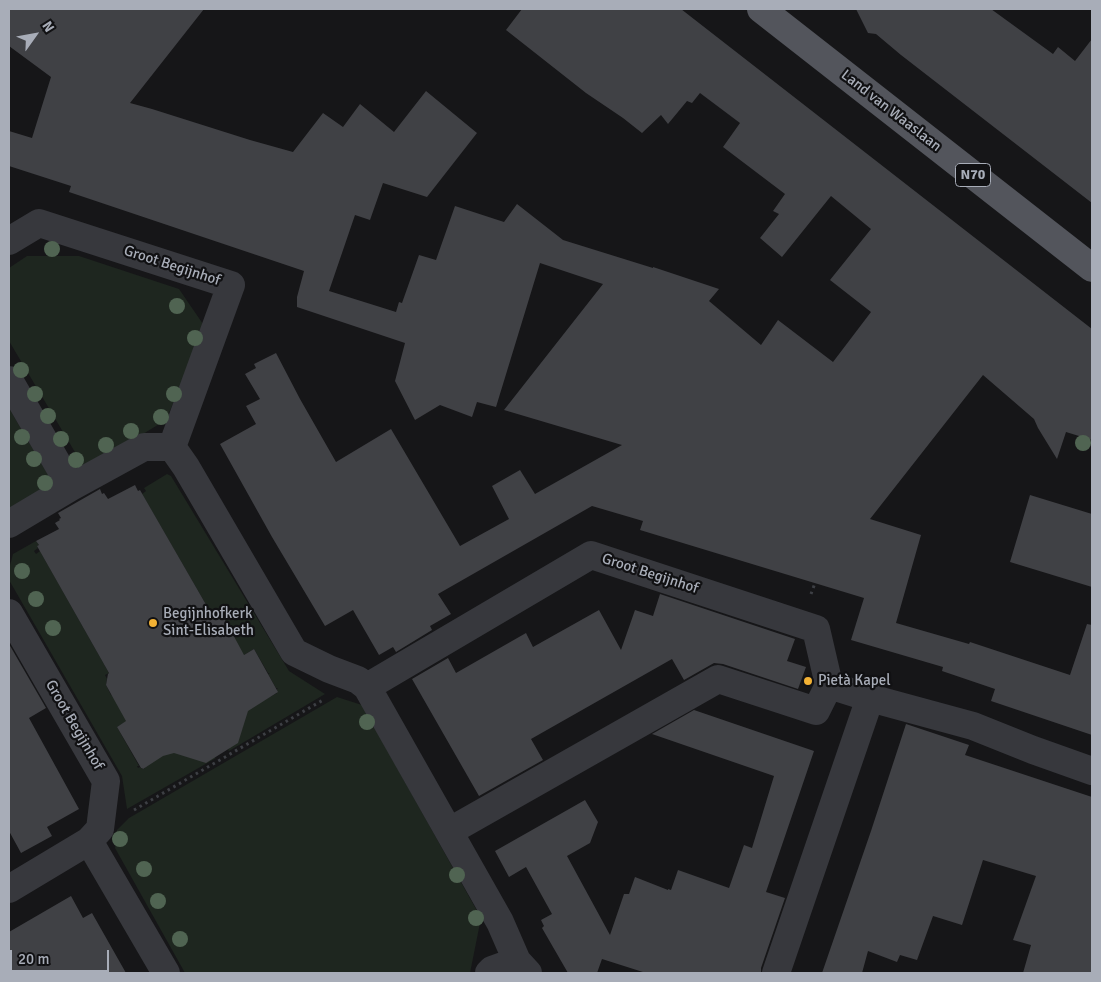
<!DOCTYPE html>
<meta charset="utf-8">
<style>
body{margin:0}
#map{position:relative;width:1101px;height:982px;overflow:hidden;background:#161618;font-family:Signika,sans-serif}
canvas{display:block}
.frame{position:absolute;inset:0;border:10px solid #a8adb8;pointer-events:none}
.north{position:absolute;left:10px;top:10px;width:50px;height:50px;-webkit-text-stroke:4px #111113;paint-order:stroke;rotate:58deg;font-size:14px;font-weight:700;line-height:20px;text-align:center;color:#a8adb8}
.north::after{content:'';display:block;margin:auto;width:18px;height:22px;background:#a8adb8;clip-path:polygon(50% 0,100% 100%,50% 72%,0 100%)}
.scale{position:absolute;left:10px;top:950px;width:99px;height:22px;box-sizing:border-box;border:2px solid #a8adb8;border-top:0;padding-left:6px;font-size:15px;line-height:18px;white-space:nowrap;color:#a8adb8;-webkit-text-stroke:4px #111113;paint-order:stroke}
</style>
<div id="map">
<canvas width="1101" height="982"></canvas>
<div class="frame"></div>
<div class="north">N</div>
<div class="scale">20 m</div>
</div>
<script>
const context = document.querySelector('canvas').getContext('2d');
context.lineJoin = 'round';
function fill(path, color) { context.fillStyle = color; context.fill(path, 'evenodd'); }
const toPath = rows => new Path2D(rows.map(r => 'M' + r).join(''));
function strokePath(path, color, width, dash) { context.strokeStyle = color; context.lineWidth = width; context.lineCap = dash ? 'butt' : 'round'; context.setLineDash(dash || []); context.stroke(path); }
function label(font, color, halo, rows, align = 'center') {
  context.font = font + ' Signika,sans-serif'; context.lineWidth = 4.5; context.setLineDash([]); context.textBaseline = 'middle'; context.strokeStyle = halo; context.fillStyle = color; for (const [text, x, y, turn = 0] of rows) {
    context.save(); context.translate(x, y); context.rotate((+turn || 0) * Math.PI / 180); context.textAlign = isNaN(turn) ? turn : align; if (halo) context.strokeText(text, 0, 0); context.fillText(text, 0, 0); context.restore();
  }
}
const green = toPath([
 [27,256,79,256,179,289,205,327,166,420,85,469,9,341,9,268],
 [9,408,53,483,9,509],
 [167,474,171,476,289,671,325,694,229,751,228,750,243,727,232,718,277,693,277,689,278,688,276,688,268,674,270,673,268,673,254,649,239,658,224,618,218,616,216,613,212,615,142,494,146,491,144,488],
 [36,541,39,545,37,546,38,548,34,551,36,554,40,551,109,673,105,675,107,679,106,685,111,695,117,697,134,717,117,727,139,766,137,766,138,768,140,767,140,768,142,768,143,769,145,768,144,766,181,745,216,758,127,809,122,776,9,580,9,569,13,554],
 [337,697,362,705,481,918,470,973,185,973,115,848,117,830,129,818]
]);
const building = toPath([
 [9,9,204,9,130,103,152,109,250,140,293,152,323,113,343,127,360,104,394,132,426,91,477,133,427,197,383,183,370,220,355,215,329,291,396,312,399,302,402,303,419,255,436,260,455,206,504,222,517,204,563,240,653,268,653,267,719,289,709,301,761,345,778,320,833,362,871,312,830,280,871,229,831,196,782,257,760,238,779,214,773,211,785,194,723,147,740,123,700,93,692,103,687,101,668,124,661,115,642,133,623,118,586,93,506,30,522,9,681,9,1092,329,1092,440,1066,432,1057,459,1038,428,1034,419,983,375,870,519,921,535,896,623,969,644,970,642,1070,675,1087,624,1092,625,1092,735,991,701,995,689,942,671,943,667,851,640,864,598,640,530,643,521,592,506,438,594,451,614,430,626,432,630,396,652,393,647,379,655,353,610,325,626,272,537,220,444,256,424,246,406,260,399,245,374,256,368,254,364,276,353,300,399,336,462,391,429,460,546,509,519,492,486,520,470,535,494,622,445,504,410,603,284,540,263,496,407,477,402,472,417,440,405,415,420,395,381,405,343,297,307,297,297,304,271,69,192,71,186,9,166,9,131,32,138,51,77,9,46],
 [856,9,991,9,1053,54,1058,47,1075,61,1092,39,1092,203,901,55,876,34,868,33],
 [135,485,138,491,140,490,212,615,213,615,224,618,244,655,254,649,278,692,248,711,238,743,206,763,174,753,163,756,143,769,142,768,141,768,117,727,126,721,106,685,108,674,109,673,37,546,39,545,36,541,59,529,55,523,60,520,59,519,61,518,58,513,100,489,102,494,104,493,108,499],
 [1030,495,1092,514,1092,587,1010,562],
 [660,594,795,639,787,661,806,667,798,689,723,664,714,663,684,680,672,659,531,739,543,760,479,796,412,679,448,658,456,673,526,633,533,647,599,610,621,650,635,610,653,616],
 [9,644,46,708,29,718,79,809,47,827,52,836,21,853,9,831],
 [694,710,814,751,766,892,785,898,761,968,761,973,646,973,602,959,597,973,568,973,542,928,544,926,541,920,552,914,526,867,509,877,495,851,585,800,598,822,590,843,567,856,610,935,624,894,629,894,635,877,668,890,668,889,671,890,678,870,729,888,744,845,752,848,774,776,652,734],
 [906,724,969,745,965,755,1092,797,1092,973,1023,973,1031,945,1013,940,1036,876,983,860,962,925,933,916,917,960,900,955,897,962,868,951,862,973,822,973,871,831],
 [71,896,83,918,92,913,126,973,9,973,9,932]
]);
const path = toPath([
 [811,594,815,583],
 [134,810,323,700]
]);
const minor = toPath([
 [9,241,39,223,231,285,172,447],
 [9,380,71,487],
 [9,524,71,487,144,447,172,447,186,467,294,652,329,669,358,680,367,687,500,922,517,961,528,973],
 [9,613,106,781,100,829,89,841,166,973],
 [367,687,591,555,816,629,829,685,870,698,973,726,1033,750,1092,771],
 [450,831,718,679,816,711,829,685],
 [9,889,89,841],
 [489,973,492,970,517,961],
 [776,973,870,698]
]);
const major = toPath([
 [761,9,1092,268]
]);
const trees = [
 [52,249],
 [177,306],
 [195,338],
 [21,370],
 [35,394],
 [174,394],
 [48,416],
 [161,417],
 [131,431],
 [22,437],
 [61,439],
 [1083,443],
 [106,445],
 [34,459],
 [76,460],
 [45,483],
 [22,571],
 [36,599],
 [53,628],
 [367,722],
 [120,839],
 [144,869],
 [457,875],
 [158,901],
 [476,918],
 [180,939]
];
const markers = [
 [153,623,5,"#f2b134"],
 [808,681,5,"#f2b134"]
];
const shields = [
 [973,175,35]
];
const shieldNames = [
 ["N70",973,175]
];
const streetNames = [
 ["Land van Waaslaan",891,111,38],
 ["Groot Begijnhof",172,266,18],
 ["Groot Begijnhof",650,574,18],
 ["Groot Begijnhof",74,725,60]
];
const poiNames = [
 ["Begijnhofkerk",163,614],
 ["Sint-Elisabeth",163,631],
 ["Pietà Kapel",818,681]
];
fill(green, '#1e261f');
fill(building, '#404145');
strokePath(path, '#3d3f44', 3, [2.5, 4]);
strokePath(minor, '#37383d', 28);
strokePath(major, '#53555c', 28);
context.fillStyle = '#506452';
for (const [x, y] of trees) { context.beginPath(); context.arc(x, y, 8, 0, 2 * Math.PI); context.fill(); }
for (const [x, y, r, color] of markers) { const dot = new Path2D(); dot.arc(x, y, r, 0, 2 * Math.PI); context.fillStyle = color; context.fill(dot); strokePath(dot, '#111113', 2); }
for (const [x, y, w] of shields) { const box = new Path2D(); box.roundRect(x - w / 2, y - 11.5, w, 23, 4); context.fillStyle = '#111113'; context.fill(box); strokePath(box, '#a8adb8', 1); }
label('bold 14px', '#a8adb8', null, shieldNames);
label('15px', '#a8adb8', '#111113', streetNames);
label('15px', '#a8adb8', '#111113', poiNames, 'left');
</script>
